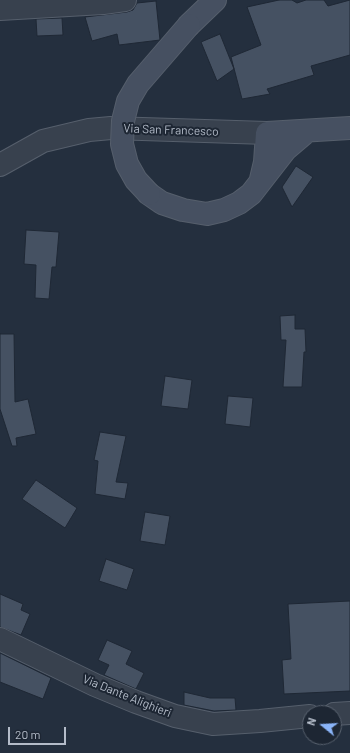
<!DOCTYPE html>
<style>
body{margin:0}
#map{position:relative;width:350px;height:753px;overflow:hidden;background:#242f3e;font-family:Barlow,sans-serif}
canvas{display:block}
.north{position:absolute;left:302px;top:705px;width:40px;height:40px;box-sizing:border-box;background:#1d2633;border:1px solid #59626f;border-radius:50%;rotate:288deg;font-size:11px;font-weight:700;line-height:16px;text-align:center;color:#b4bcc9}
.north::after{content:'';display:block;margin:auto;width:14px;height:18px;background:#8ab4f8;clip-path:polygon(50% 0,100% 100%,50% 72%,0 100%)}
.scale{position:absolute;left:8px;top:727px;width:58px;height:18px;box-sizing:border-box;border:2px solid #b4bcc9;border-top:0;padding-left:5px;font-size:12px;line-height:14px;white-space:nowrap;color:#b4bcc9;-webkit-text-stroke:3px #1d2633;paint-order:stroke}
</style>
<div id="map">
<canvas width="350" height="753"></canvas>
<div class="north">N</div>
<div class="scale">20 m</div>
</div>
<script>
const context = document.querySelector('canvas').getContext('2d');
context.lineJoin = 'round';
function fill(path, color) { context.fillStyle = color; context.fill(path, 'evenodd'); }
const toPath = rows => new Path2D(rows.map(r => 'M' + r).join(''));
function strokePath(path, color, width, dash) { context.strokeStyle = color; context.lineWidth = width; context.lineCap = dash ? 'butt' : 'round'; context.setLineDash(dash || []); context.stroke(path); }
function label(font, color, halo, rows, align = 'center') {
  context.font = font + ' Barlow,sans-serif'; context.lineWidth = 4; context.setLineDash([]); context.textBaseline = 'middle'; context.strokeStyle = halo; context.fillStyle = color; for (const [text, x, y, turn = 0] of rows) {
    context.save(); context.translate(x, y); context.rotate((+turn || 0) * Math.PI / 180); context.textAlign = isNaN(turn) ? turn : align; if (halo) context.strokeText(text, 0, 0); context.fillText(text, 0, 0); context.restore();
  }
}
const building = toPath([
 [279,0,292,0,297,3,306,0,324,0,328,6,350,0,350,55,311,66,314,75,267,89,270,94,242,99,231,57,261,45,247,7,279,0],
 [156,1,160,40,119,45,117,34,92,41,85,17,127,12,133,10,137,3,156,1],
 [62,18,63,35,37,36,36,19,62,18],
 [220,34,234,69,217,81,201,42,220,34],
 [296,166,313,177,292,207,282,187,296,166],
 [26,230,59,232,56,267,52,267,49,299,35,298,36,265,24,264,26,230],
 [295,315,295,329,305,329,306,352,304,352,302,387,283,387,286,340,281,340,280,316,295,315],
 [0,334,14,334,15,402,28,399,36,434,16,438,17,446,12,446,0,409,0,334],
 [165,376,192,380,188,409,161,406,165,376],
 [228,396,253,398,250,427,225,424,228,396],
 [100,432,126,436,116,482,128,483,125,499,95,494,98,461,94,460,100,432],
 [36,480,77,508,65,528,22,499,36,480],
 [145,512,170,516,165,545,140,541,145,512],
 [106,559,134,569,127,590,99,581,106,559],
 [0,594,23,604,21,610,30,614,21,635,0,627,0,594],
 [350,601,350,691,284,694,282,660,291,659,288,604,350,601],
 [107,640,132,651,126,664,144,673,136,689,104,675,109,665,98,660,107,640],
 [0,653,51,678,43,699,0,682,0,653],
 [184,692,210,698,235,698,236,710,214,711,184,705,184,692]
]);
const minor = toPath([
 [0,9,103,3,125,0]
]);
const tertiary = toPath([
 [0,165,43,141,89,130,111,128,267,133],
 [0,639,95,685,136,702,175,716,213,724,260,721,310,716],
 [334,714,350,713]
]);
const secondary = toPath([
 [189,25,215,0],
 [261,179,265,162,267,133,350,128],
 [149,194,162,203,183,210,207,214,224,210,239,203,251,194,286,149,306,132]
]);
const secondaryBridge = toPath([
 [149,194,136,180,127,164,122,144,123,121,128,101,138,84,189,25]
]);
const streetNames = [
 ["Via San Francesco",171,130,2],
 ["Via Dante Alighieri",127,696,22]
];
fill(building, '#455162');
strokePath(building, '#1f2835', 1);
strokePath(minor, '#565f6c', 24);
strokePath(tertiary, '#565f6c', 24);
strokePath(secondary, '#565f6c', 24);
strokePath(minor, '#38414e', 22);
strokePath(tertiary, '#38414e', 22);
strokePath(secondary, '#465061', 22);
strokePath(secondaryBridge, '#565f6c', 24, []);
strokePath(secondaryBridge, '#465061', 22);
label('12px', '#b4bcc9', '#1d2633', streetNames);
</script>
